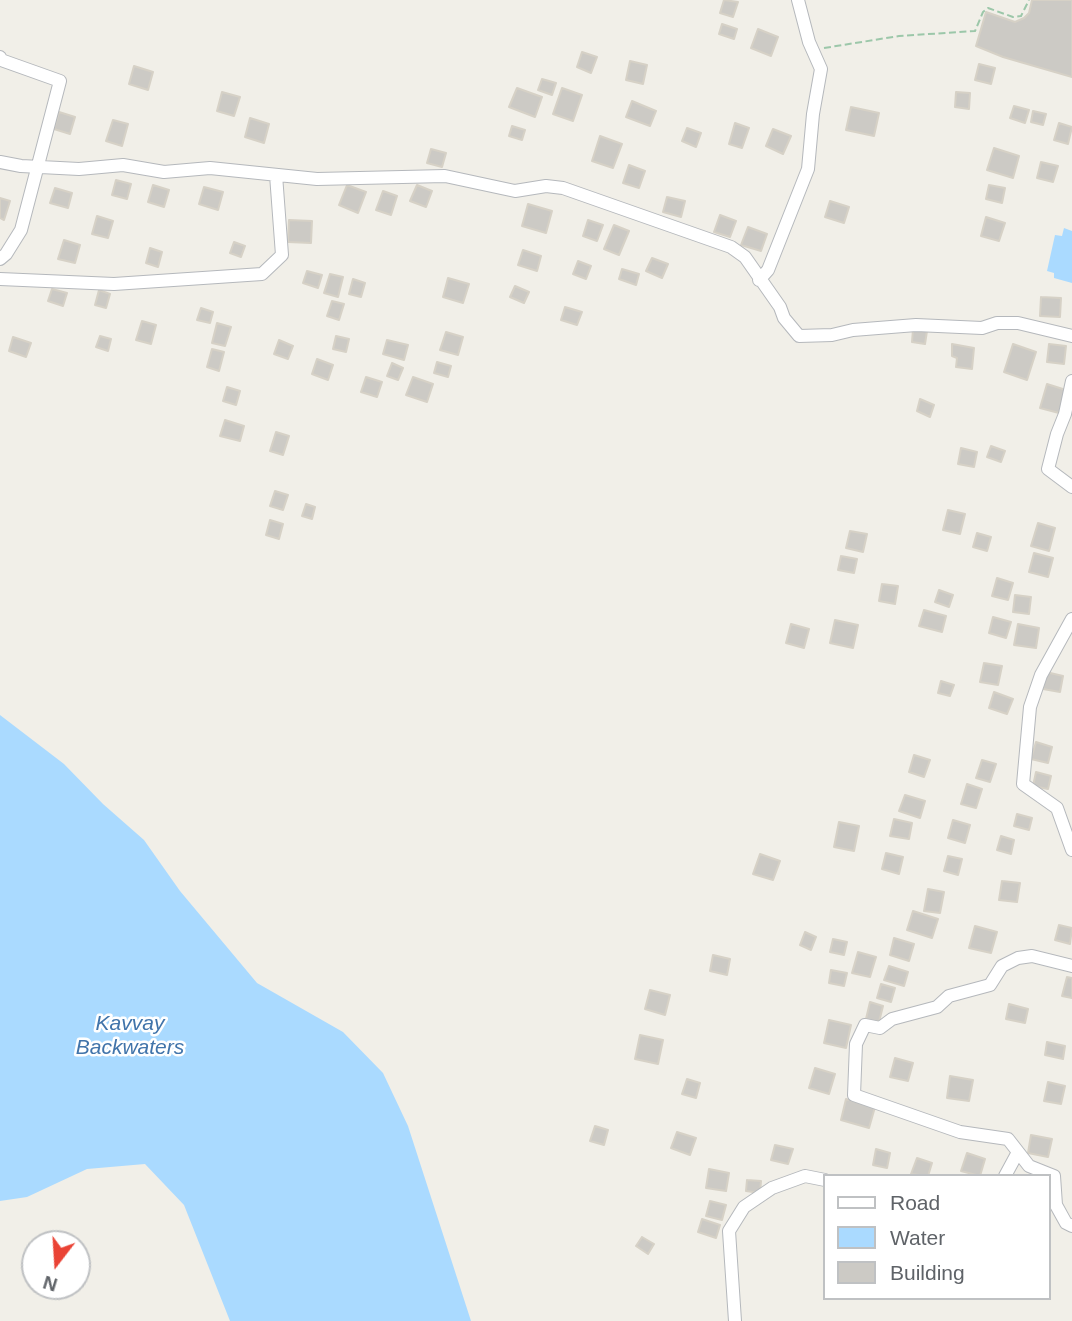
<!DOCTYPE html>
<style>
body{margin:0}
#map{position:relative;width:1072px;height:1321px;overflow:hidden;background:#f1efe8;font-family:Arial,sans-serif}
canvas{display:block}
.legend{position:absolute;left:823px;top:1174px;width:228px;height:126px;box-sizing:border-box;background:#fff;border:2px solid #bfc1c3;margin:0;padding:9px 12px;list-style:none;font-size:21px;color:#5f6368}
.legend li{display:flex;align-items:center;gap:14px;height:35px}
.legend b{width:35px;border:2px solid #bfc1c3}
.north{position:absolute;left:21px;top:1230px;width:70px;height:70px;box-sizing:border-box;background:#fff;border:2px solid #bfc1c3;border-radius:50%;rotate:197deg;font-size:19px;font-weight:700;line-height:28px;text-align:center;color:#5f6368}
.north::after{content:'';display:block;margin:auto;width:24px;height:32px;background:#ea4335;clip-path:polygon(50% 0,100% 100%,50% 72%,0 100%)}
</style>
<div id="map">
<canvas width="1072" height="1321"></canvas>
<ul class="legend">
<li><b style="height:9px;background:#fff"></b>Road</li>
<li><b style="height:19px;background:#aadaff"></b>Water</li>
<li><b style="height:19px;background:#cccac5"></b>Building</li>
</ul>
<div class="north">N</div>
</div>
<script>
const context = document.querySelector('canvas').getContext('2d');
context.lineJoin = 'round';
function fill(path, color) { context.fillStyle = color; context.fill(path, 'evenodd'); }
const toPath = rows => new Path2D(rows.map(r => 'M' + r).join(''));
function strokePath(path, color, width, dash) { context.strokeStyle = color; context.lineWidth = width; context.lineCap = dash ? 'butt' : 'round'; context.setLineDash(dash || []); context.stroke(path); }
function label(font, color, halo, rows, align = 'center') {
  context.font = font + ' Arial,sans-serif'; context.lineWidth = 5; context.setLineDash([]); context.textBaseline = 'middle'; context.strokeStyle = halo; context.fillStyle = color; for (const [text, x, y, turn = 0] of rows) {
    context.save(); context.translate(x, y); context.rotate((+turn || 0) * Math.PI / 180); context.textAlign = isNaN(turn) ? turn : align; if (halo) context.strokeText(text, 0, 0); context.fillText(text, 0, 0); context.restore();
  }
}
const water = toPath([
 [1064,228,1072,231,1072,283,1054,278,1054,273,1047,271,1055,235,1062,236],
 [0,715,64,764,103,804,144,840,180,891,257,983,343,1032,383,1073,408,1126,471,1321,230,1321,184,1205,145,1164,87,1169,27,1197,0,1201]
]);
const building = toPath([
 [724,0,738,2,733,17,720,13,724,0],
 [1032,0,1072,0,1072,77,1003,57,976,46,986,12,1015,22,1024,18,1029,13,1032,0],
 [722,24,737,29,734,39,719,34,722,24],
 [758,29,778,37,771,56,751,48,758,29],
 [582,52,597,57,591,73,577,67,582,52],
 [630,61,647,65,643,84,626,80,630,61],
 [979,64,995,68,991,84,975,80,979,64],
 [134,66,153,72,148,90,129,84,134,66],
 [542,79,556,83,552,95,538,90,542,79],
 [517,88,542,97,535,117,509,107,517,88],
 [562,88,582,95,573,121,553,114,562,88],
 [222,92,240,97,234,116,217,111,222,92],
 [956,92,970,93,969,109,955,107,956,92],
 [632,101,656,111,650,126,626,117,632,101],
 [1014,106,1029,110,1025,123,1010,118,1014,106],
 [851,107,879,113,874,136,846,130,851,107],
 [1033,111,1046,114,1043,125,1031,122,1033,111],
 [59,112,75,117,70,134,54,129,59,112],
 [250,118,269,124,264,143,245,137,250,118],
 [113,120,128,124,122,146,106,141,113,120],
 [735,123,749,128,742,148,729,144,735,123],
 [1059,123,1072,127,1068,144,1054,140,1059,123],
 [512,126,525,130,522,140,509,136,512,126],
 [687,128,701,133,696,147,682,141,687,128],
 [773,129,791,136,783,154,766,146,773,129],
 [600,136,622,144,613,168,592,161,600,136],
 [994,148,1019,156,1013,178,987,170,994,148],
 [431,149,446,153,442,167,427,163,431,149],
 [1041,162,1058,166,1053,182,1037,178,1041,162],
 [629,165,645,171,639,188,623,183,629,165],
 [116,180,131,184,127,199,112,195,116,180],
 [153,185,169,190,164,207,148,202,153,185],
 [347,185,366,192,358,213,339,205,347,185],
 [417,185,432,191,426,207,410,201,417,185],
 [989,185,1005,188,1002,203,986,199,989,185],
 [204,187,223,192,218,210,199,204,204,187],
 [55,188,72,193,68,208,50,203,55,188],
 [383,191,397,196,391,215,376,210,383,191],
 [667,197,685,201,681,217,663,212,667,197],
 [0,198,10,201,4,220,0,218,0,198],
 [830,201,849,207,844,223,825,217,830,201],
 [528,204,552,211,546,233,522,226,528,204],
 [720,215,736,221,730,237,714,232,720,215],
 [97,216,113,221,108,238,92,234,97,216],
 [986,217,1005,223,999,241,981,236,986,217],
 [289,220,312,221,311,243,288,242,289,220],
 [588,220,603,225,597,241,583,236,588,220],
 [614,225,629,231,619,255,604,249,614,225],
 [748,227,767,234,761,251,741,245,748,227],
 [64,240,80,245,75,263,58,259,64,240],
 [234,242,245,246,241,257,230,253,234,242],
 [150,248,162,252,158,267,146,263,150,248],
 [523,250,541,256,537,271,518,265,523,250],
 [652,258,668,264,662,278,646,271,652,258],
 [578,261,591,266,586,279,573,274,578,261],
 [622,269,639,274,636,285,619,279,622,269],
 [307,271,322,275,318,288,303,283,307,271],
 [330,274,343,277,338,297,324,293,330,274],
 [448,278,469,284,463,303,443,297,448,278],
 [353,279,365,283,361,297,349,294,353,279],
 [515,286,529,292,524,303,510,297,515,286],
 [52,289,67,293,63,306,48,301,52,289],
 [99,290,110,294,106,308,95,305,99,290],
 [1041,297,1061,298,1060,317,1040,316,1041,297],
 [332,301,344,304,339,320,327,316,332,301],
 [565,307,582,312,577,325,561,320,565,307],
 [201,308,213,312,210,323,197,320,201,308],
 [142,321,156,325,151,344,136,340,142,321],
 [217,323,231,327,225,346,212,343,217,323],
 [913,329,927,331,925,344,912,342,913,329],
 [446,332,463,337,458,355,440,350,446,332],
 [100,336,111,339,108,351,96,347,100,336],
 [336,336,349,339,346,352,333,349,336,336],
 [13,337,31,343,26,357,9,351,13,337],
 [279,340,293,346,288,359,274,354,279,340],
 [387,340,408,345,404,360,383,354,387,340],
 [952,344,974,348,972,369,956,367,957,358,952,356,952,344],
 [1013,344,1036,352,1027,380,1004,372,1013,344],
 [1049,344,1066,346,1064,364,1047,362,1049,344],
 [212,349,224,352,219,371,207,367,212,349],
 [317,359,333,365,328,380,312,374,317,359],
 [437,362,451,366,448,377,434,373,437,362],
 [392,363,403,368,398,380,387,376,392,363],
 [366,377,382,382,377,397,361,392,366,377],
 [413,377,433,384,427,402,406,395,413,377],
 [1047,384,1066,390,1059,413,1040,408,1047,384],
 [227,387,240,391,236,405,223,401,227,387],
 [920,399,934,405,930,417,917,411,920,399],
 [225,420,244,426,240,441,220,436,225,420],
 [276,432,289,436,283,455,270,451,276,432],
 [991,446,1005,451,1001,462,987,457,991,446],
 [961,448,977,452,974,467,958,464,961,448],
 [275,491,288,495,283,510,270,506,275,491],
 [306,504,315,507,312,519,302,516,306,504],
 [948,510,965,514,960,534,943,530,948,510],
 [270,520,283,524,279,539,266,535,270,520],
 [1038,523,1055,528,1049,551,1031,546,1038,523],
 [850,531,867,534,863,552,846,548,850,531],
 [977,533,991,537,987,551,973,547,977,533],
 [1034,553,1053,558,1048,577,1029,572,1034,553],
 [841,556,857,559,854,573,838,570,841,556],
 [997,578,1013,583,1008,600,992,596,997,578],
 [882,584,898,586,895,604,879,601,882,584],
 [939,590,953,595,949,607,935,602,939,590],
 [1015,595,1031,597,1029,614,1013,612,1015,595],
 [924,610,946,616,942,632,919,626,924,610],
 [993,617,1011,622,1006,638,989,633,993,617],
 [835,620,858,625,853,648,830,643,835,620],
 [791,624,809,629,804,648,786,643,791,624],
 [1018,624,1039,628,1036,648,1014,645,1018,624],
 [984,663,1002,666,998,685,980,682,984,663],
 [1046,672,1063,676,1060,692,1043,689,1046,672],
 [941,681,954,685,950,696,938,693,941,681],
 [994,692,1013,699,1007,714,989,708,994,692],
 [1036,742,1052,747,1048,763,1031,759,1036,742],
 [914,755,930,760,924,777,909,772,914,755],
 [982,760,996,764,990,782,976,778,982,760],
 [1036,772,1051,776,1048,789,1033,786,1036,772],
 [967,784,982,789,976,808,961,804,967,784],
 [905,795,925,801,920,818,899,811,905,795],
 [1017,814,1032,818,1029,830,1014,826,1017,814],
 [894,819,912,823,909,839,890,836,894,819],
 [953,820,970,825,965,843,948,838,953,820],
 [839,822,859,826,854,851,834,847,839,822],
 [1001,836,1014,840,1011,854,997,850,1001,836],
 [886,853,903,857,899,874,882,869,886,853],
 [760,854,780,861,773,880,753,874,760,854],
 [948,856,962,859,958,875,944,871,948,856],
 [1002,881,1020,883,1017,902,999,900,1002,881],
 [928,889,944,892,940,913,924,911,928,889],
 [913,911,938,919,932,938,907,930,913,911],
 [1059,925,1072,928,1070,944,1055,940,1059,925],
 [975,926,997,932,991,953,969,948,975,926],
 [805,932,816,937,811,950,800,945,805,932],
 [894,938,914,944,909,961,890,955,894,938],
 [833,939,847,942,844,955,830,952,833,939],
 [858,952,876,957,870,977,852,973,858,952],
 [713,955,730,959,727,975,710,971,713,955],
 [889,966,908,972,904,986,884,980,889,966],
 [831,970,847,973,844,986,829,983,831,970],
 [1067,977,1072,978,1072,998,1062,996,1067,977],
 [881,984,895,988,891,1002,877,998,881,984],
 [650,990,670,995,665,1015,645,1009,650,990],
 [870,1002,883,1006,879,1022,866,1019,870,1002],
 [1009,1004,1028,1009,1025,1023,1006,1019,1009,1004],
 [829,1020,851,1025,846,1048,824,1043,829,1020],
 [640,1035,663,1040,658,1064,635,1059,640,1035],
 [1047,1042,1065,1046,1063,1059,1045,1055,1047,1042],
 [895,1058,913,1063,908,1081,890,1077,895,1058],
 [815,1068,835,1074,829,1094,809,1088,815,1068],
 [950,1076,973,1080,969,1101,947,1098,950,1076],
 [687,1079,700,1083,696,1098,682,1094,687,1079],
 [1048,1082,1065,1086,1061,1104,1044,1101,1048,1082],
 [846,1099,875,1107,869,1128,841,1120,846,1099],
 [595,1126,608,1130,604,1145,590,1141,595,1126],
 [677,1132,696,1138,690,1155,671,1148,677,1132],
 [1031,1135,1052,1139,1048,1157,1028,1153,1031,1135],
 [775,1145,793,1149,788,1164,771,1160,775,1145],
 [876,1149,890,1153,887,1168,873,1165,876,1149],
 [967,1153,985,1159,980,1176,961,1171,967,1153],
 [917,1158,932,1163,928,1176,911,1174,917,1158],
 [709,1169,729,1173,726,1191,706,1188,709,1169],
 [747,1180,761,1181,760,1193,746,1191,747,1180],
 [710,1201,726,1205,722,1220,706,1216,710,1201],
 [702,1219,720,1225,716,1238,698,1232,702,1219],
 [642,1237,654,1244,648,1254,636,1246,642,1237]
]);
const path = toPath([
 [824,48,899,36,975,31,983,12,988,8,1013,17,1021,16,1029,0]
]);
const street = toPath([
 [0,57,1,60,60,81,21,230,6,254,0,259],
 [0,162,21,166,79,169,123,165,164,172,210,168,317,179,445,176,515,191,546,186,563,188,731,247,745,257,780,307,784,318,799,336,832,335,853,330,916,325,982,328,997,323,1018,323,1072,336],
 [0,279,114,284,262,274,282,255,276,175],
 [759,280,768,270,808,169,813,114,821,69,809,42,798,0],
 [1072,381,1065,414,1057,434,1048,469,1072,487],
 [1072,619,1041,675,1030,707,1023,784,1057,808,1072,850],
 [1072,966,1032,956,1018,958,1002,966,990,985,949,996,937,1007,892,1019,880,1028,865,1025,856,1044,854,1095,960,1132,1008,1139,1029,1166,1054,1176,1056,1205,1066,1223,1072,1226],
 [1005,1176,1018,1152],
 [735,1321,729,1231,744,1207,772,1188,805,1176,825,1180]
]);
const waterNames = [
 ["Kavvay",130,1024],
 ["Backwaters",130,1048]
];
fill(water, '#aadaff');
fill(building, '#cccac5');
strokePath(building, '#d6d1c6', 2);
strokePath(street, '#b5b8bc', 14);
strokePath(path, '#9cc7a9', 2, [7, 3.5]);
strokePath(street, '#fff', 12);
label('italic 21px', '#4174aa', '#fff', waterNames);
</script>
